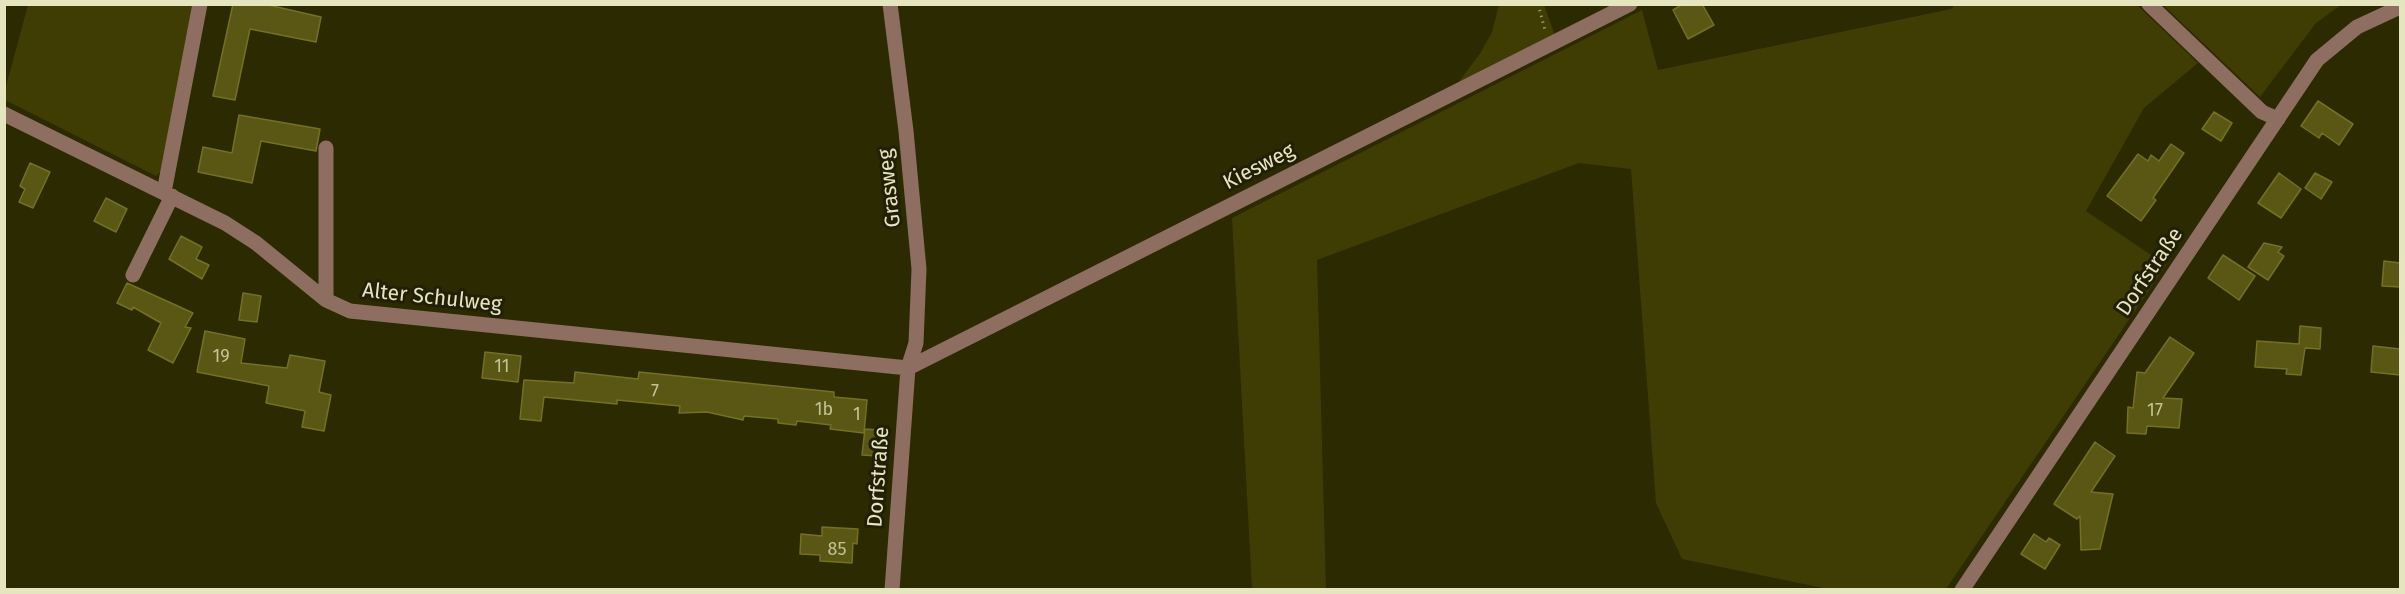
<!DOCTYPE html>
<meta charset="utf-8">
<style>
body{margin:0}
#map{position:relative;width:2405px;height:594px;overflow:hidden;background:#2c2a00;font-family:"Fira Sans",sans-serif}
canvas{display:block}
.frame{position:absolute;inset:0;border:6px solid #e5e5bf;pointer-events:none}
</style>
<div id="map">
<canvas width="2405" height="594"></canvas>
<div class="frame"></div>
</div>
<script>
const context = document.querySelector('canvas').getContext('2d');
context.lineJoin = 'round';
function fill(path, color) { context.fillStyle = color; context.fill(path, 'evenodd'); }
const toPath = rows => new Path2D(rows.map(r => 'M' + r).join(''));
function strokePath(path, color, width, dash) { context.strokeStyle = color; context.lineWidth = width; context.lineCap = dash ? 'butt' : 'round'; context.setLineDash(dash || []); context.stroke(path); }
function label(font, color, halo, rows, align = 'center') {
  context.font = font + ' "Fira Sans",sans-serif'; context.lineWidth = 6; context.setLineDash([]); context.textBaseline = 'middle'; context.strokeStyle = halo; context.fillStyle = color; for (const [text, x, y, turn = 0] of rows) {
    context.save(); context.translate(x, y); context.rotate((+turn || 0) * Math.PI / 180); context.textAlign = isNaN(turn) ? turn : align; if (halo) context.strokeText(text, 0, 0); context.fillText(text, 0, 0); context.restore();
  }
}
const green = toPath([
 [1956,4,2137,5,2198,63,2144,108,2086,211,2166,265,1946,589,1828,589,1682,559,1656,503,1631,169,1579,163,1317,260,1326,589,1252,589,1232,218,1642,10,1658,70,1951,9],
 [28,5,195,5,164,169,156,176,5,100,5,90],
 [1499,5,1544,5,1555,35,1458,83,1481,52,1492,32],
 [2163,5,2341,5,2316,23,2260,97]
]);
const building = toPath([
 [233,4,264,4,321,17,316,42,250,29,235,100,213,96,233,4],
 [1683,4,1702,4,1714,25,1688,39,1673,10,1683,4],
 [2318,101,2353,124,2339,145,2322,133,2319,138,2301,126,2318,101],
 [2214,112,2232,123,2221,141,2202,129,2214,112],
 [239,115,320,129,316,151,261,141,252,183,198,172,203,147,232,153,239,115],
 [2171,144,2184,153,2153,198,2156,200,2141,221,2107,196,2138,154,2148,161,2151,155,2159,161,2171,144],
 [30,163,50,172,33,208,19,202,25,189,20,186,30,163],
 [2279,173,2301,189,2281,218,2258,203,2279,173],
 [2315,173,2332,182,2321,199,2305,188,2315,173],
 [106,198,127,209,116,232,94,221,106,198],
 [181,236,202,247,196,259,209,265,202,279,169,259,181,236],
 [2264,243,2282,247,2278,252,2284,256,2268,280,2248,267,2264,243],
 [2223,255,2255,276,2239,300,2208,278,2223,255],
 [2384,261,2400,263,2400,287,2382,286,2384,261],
 [127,283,193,313,185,327,191,328,173,363,148,350,161,323,133,307,132,310,117,303,127,283],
 [243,293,261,296,257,322,239,320,243,293],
 [2300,326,2321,328,2320,349,2305,348,2301,375,2286,374,2287,369,2255,367,2257,341,2299,344,2300,326],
 [205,331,245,339,241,363,287,368,290,355,325,361,319,392,331,395,324,431,302,427,305,411,266,403,269,386,197,372,205,331],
 [2170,337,2194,353,2163,398,2182,399,2179,428,2147,426,2146,434,2127,433,2128,407,2133,408,2137,372,2145,373,2170,337],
 [2373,346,2400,349,2400,375,2371,372,2373,346],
 [485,352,521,356,518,382,482,378,485,352],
 [575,372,638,379,639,372,834,392,834,397,867,400,864,433,830,429,831,425,797,421,796,425,778,423,778,419,744,416,743,420,707,412,679,413,680,406,617,400,617,404,544,397,541,421,520,419,524,380,574,383,575,372],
 [865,429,880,430,877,456,862,455,865,429],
 [2095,442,2115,456,2091,492,2113,494,2100,549,2081,550,2080,516,2077,519,2054,504,2095,442],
 [822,527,858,529,857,544,853,543,852,563,820,561,820,555,800,554,801,534,822,536,822,527],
 [2034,534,2046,542,2049,538,2060,545,2045,569,2021,554,2034,534]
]);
const path = toPath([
 [1538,4,1545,30]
]);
const minor = toPath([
 [890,4,906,131,919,269,916,343,908,368,892,590],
 [2149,4,2262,112,2278,119],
 [4,114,225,223,256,243,326,300,350,311,908,368],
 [164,192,200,4],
 [133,275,172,196],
 [326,300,326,148],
 [908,368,1630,4],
 [1962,590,2317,60,2357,27,2400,7]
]);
const numberNames = [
 ["19",221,357],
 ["11",502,367],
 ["7",655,392],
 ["1b",824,410],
 ["17",2155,411],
 ["1",857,415],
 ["85",837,550]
];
const streetNames = [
 ["Kiesweg",1259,167,-27],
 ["Grasweg",890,188,-96],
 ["Dorfstraße",2150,272,-56],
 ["Alter Schulweg",432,298,6],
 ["Dorfstraße",879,477,-86]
];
fill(green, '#3f3d04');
fill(building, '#5a5715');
strokePath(building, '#747121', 1.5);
strokePath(path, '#929169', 3, [1.5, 4.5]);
strokePath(minor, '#8d6e60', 15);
label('18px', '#c2c294', null, numberNames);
label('21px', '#e5e5bf', '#212007', streetNames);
</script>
